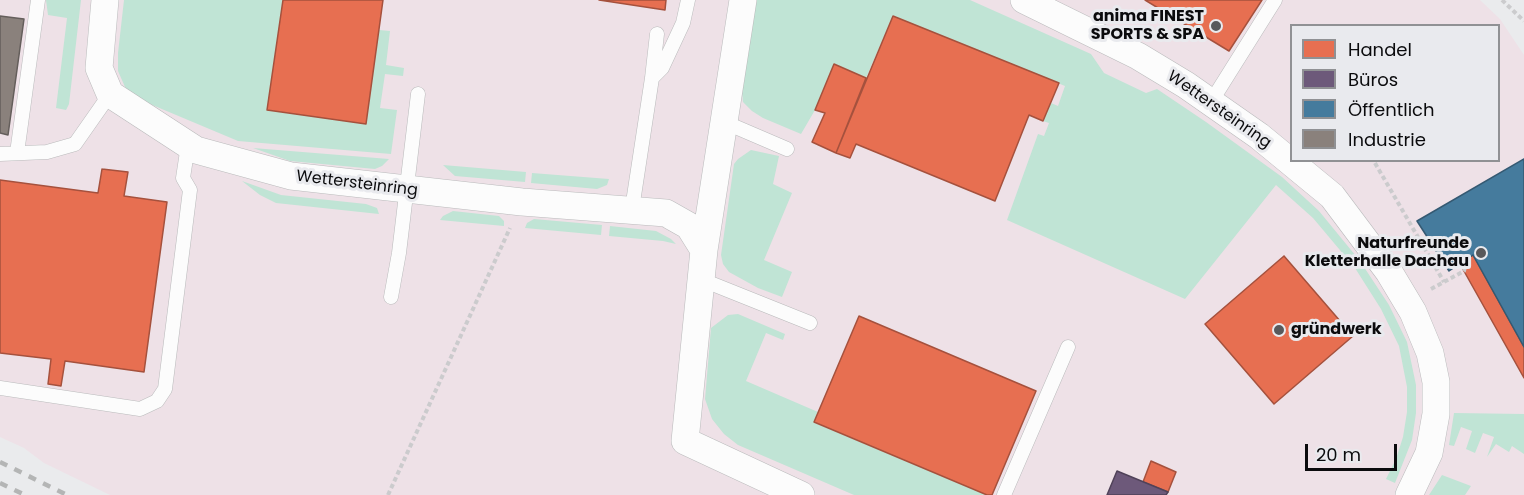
<!DOCTYPE html>
<meta charset="utf-8">
<style>
body{margin:0}
#map{position:relative;width:1524px;height:495px;overflow:hidden;background:#eaebed;font-family:Poppins,sans-serif}
canvas{display:block}
.legend{position:absolute;left:1290px;top:24px;width:210px;height:138px;box-sizing:border-box;background:#e9eaee;border:2px solid #909194;margin:0;padding:8px 10px;list-style:none;font-size:18px;color:#0b0b0d}
.legend li{display:flex;align-items:center;gap:12px;height:30px}
.legend b{width:30px;border:2px solid #909194}
.scale{position:absolute;left:1305px;top:444px;width:92px;height:27px;box-sizing:border-box;border:3px solid #0b0b0d;border-top:0;padding-left:8px;font-size:18px;line-height:21px;white-space:nowrap;color:#0b0b0d;-webkit-text-stroke:4px #e9eaee;paint-order:stroke}
</style>
<div id="map">
<canvas width="1524" height="495"></canvas>
<ul class="legend">
<li><b style="height:16px;background:#e76f51"></b>Handel</li>
<li><b style="height:16px;background:#6d597a"></b>Büros</li>
<li><b style="height:16px;background:#457b9d"></b>Öffentlich</li>
<li><b style="height:16px;background:#8a817c"></b>Industrie</li>
</ul>
<div class="scale">20 m</div>
</div>
<script>
const context = document.querySelector('canvas').getContext('2d');
context.lineJoin = 'round';
function fill(path, color) { context.fillStyle = color; context.fill(path, 'evenodd'); }
const toPath = rows => new Path2D(rows.map(r => 'M' + r).join(''));
function strokePath(path, color, width, dash) { context.strokeStyle = color; context.lineWidth = width; context.lineCap = dash ? 'butt' : 'round'; context.setLineDash(dash || []); context.stroke(path); }
function label(font, color, halo, rows, align = 'center') {
  context.font = font + ' Poppins,sans-serif'; context.lineWidth = 6; context.setLineDash([]); context.textBaseline = 'middle'; context.strokeStyle = halo; context.fillStyle = color; for (const [text, x, y, turn = 0] of rows) {
    context.save(); context.translate(x, y); context.rotate((+turn || 0) * Math.PI / 180); context.textAlign = isNaN(turn) ? turn : align; if (halo) context.strokeText(text, 0, 0); context.fillText(text, 0, 0); context.restore();
  }
}
const commercial = toPath([
 [0,0,1480,0,1500,19,1524,55,1524,495,110,495,44,463,24,448,0,437],
 [1292,26,1498,26,1498,160,1292,160]
]);
const green = toPath([
 [46,0,81,0,69,104,66,110,56,108,67,18,48,15],
 [124,0,283,0,267,110,366,124,379,30,390,31,386,65,404,68,403,76,385,74,380,108,397,110,391,154,238,141,138,99,125,87,118,71,118,53],
 [756,0,970,0,1091,54,1104,73,1146,93,1157,89,1206,122,1282,177,1319,211,1360,261,1389,305,1407,342,1416,385,1416,413,1412,440,1395,483,1386,479,1396,459,1403,437,1407,412,1407,387,1399,346,1381,309,1355,268,1313,218,1276,185,1185,299,1007,220,1038,134,1044,136,1049,123,1043,121,1051,103,1058,106,1065,86,893,16,866,78,834,65,815,110,801,134,763,118,752,111,743,102,742,92],
 [253,148,389,159,382,166,375,169,290,161],
 [751,150,779,156,773,184,792,193,764,260,792,272,782,297,758,288,729,272,723,264,721,255,734,164,738,159],
 [443,165,526,172,525,182,455,176],
 [532,173,609,179,607,185,597,189,531,183],
 [242,181,281,195,366,204,377,208,379,214,276,203,260,195],
 [453,211,499,216,504,221,504,226,440,220,443,216],
 [534,219,602,225,601,235,525,228,527,223],
 [610,226,656,231,671,239,676,244,663,241,609,236],
 [738,314,785,334,783,340,766,333,746,381,818,412,815,423,987,495,854,495,738,445,724,434,712,419,705,399,711,328,728,315],
 [1454,413,1524,414,1524,454,1512,446,1509,452,1496,444,1487,457,1494,437,1483,433,1475,453,1466,449,1472,431,1461,427,1454,446,1449,445],
 [1442,475,1471,486,1465,495,1429,495]
]);
const shops = toPath([
 [283,0,383,0,366,124,267,110,283,0],
 [599,0,666,0,665,10,599,0],
 [1145,0,1262,0,1229,51,1145,0],
 [893,16,1059,83,1043,121,1029,115,995,201,856,144,850,158,836,153,893,16],
 [834,64,866,78,836,153,812,142,825,113,815,110,834,64],
 [102,169,128,172,124,196,167,202,144,372,65,361,61,386,48,384,51,359,0,353,0,180,98,193,102,169],
 [1473,255,1524,347,1524,378,1460,264,1473,255],
 [1284,256,1353,336,1274,404,1205,324,1284,256],
 [859,316,1036,391,992,495,987,495,814,422,859,316],
 [1151,461,1176,472,1168,492,1143,482,1151,461]
]);
const offices = toPath([
 [1117,471,1168,492,1166,495,1107,495,1117,471]
]);
const public = toPath([
 [1524,159,1524,347,1473,255,1449,271,1417,221,1524,159]
]);
const industry = toPath([
 [0,16,24,19,8,135,0,133,0,16]
]);
const path = toPath([
 [1502,0,1524,21],
 [1375,163,1444,282],
 [1431,289,1464,271,1467,259],
 [388,495,510,228]
]);
const lane = toPath([
 [652,78,662,68,683,23,688,0],
 [1211,102,1275,0],
 [724,122,787,149],
 [17,153,38,0],
 [0,154,47,152,75,144,110,94],
 [632,209,652,78,657,34],
 [700,279,810,323],
 [391,297,399,253,418,94],
 [0,388,140,409,157,401,165,389,190,190,183,178,188,145],
 [1004,495,1068,347]
]);
const street = toPath([
 [105,0,99,68,110,94,196,150,291,176,522,202,666,213,689,226,704,250,685,441,801,495],
 [1024,0,1138,56,1186,85,1259,136,1332,196,1389,272,1413,312,1430,353,1436,382,1436,414,1429,453,1409,495],
 [704,250,743,0]
]);
const rail = toPath([
 [0,462,67,495],
 [0,483,25,495]
]);
const markers = [
 [1216,26,6,"#59595b"],
 [1481,253,6,"#59595b"],
 [1279,330,6,"#59595b"]
];
const poiNames = [
 ["anima FINEST",1204,17],
 ["SPORTS & SPA",1204,35],
 ["Naturfreunde",1469,244],
 ["Kletterhalle Dachau",1469,262],
 ["gründwerk",1291,330,"left"]
];
const streetNames = [
 ["Wettersteinring",1219,110,35],
 ["Wettersteinring",357,184,7]
];
fill(commercial, '#eee1e7');
fill(green, '#c0e4d5');
fill(shops, '#e76f51');
strokePath(shops, '#a5513d', 1.5);
fill(offices, '#6d597a');
strokePath(offices, '#504259', 1.5);
fill(public, '#457b9d');
strokePath(public, '#345972', 1.5);
fill(industry, '#8a817c');
strokePath(industry, '#645e5b', 1.5);
strokePath(lane, '#babbbc', 15);
strokePath(street, '#babbbc', 28);
strokePath(path, '#cbcbcd', 4, [4.5, 3]);
strokePath(lane, '#fcfcfc', 14);
strokePath(street, '#fcfcfc', 27);
strokePath(rail, '#b4b5b5', 4.5, [8, 8]);
for (const [x, y, r, color] of markers) { const dot = new Path2D(); dot.arc(x, y, r, 0, 2 * Math.PI); context.fillStyle = color; context.fill(dot); strokePath(dot, '#e9eaee', 2); }
label('bold 16px', '#0b0b0d', '#e9eaee', poiNames, 'right');
label('16px', '#0b0b0d', '#e9eaee', streetNames);
</script>
